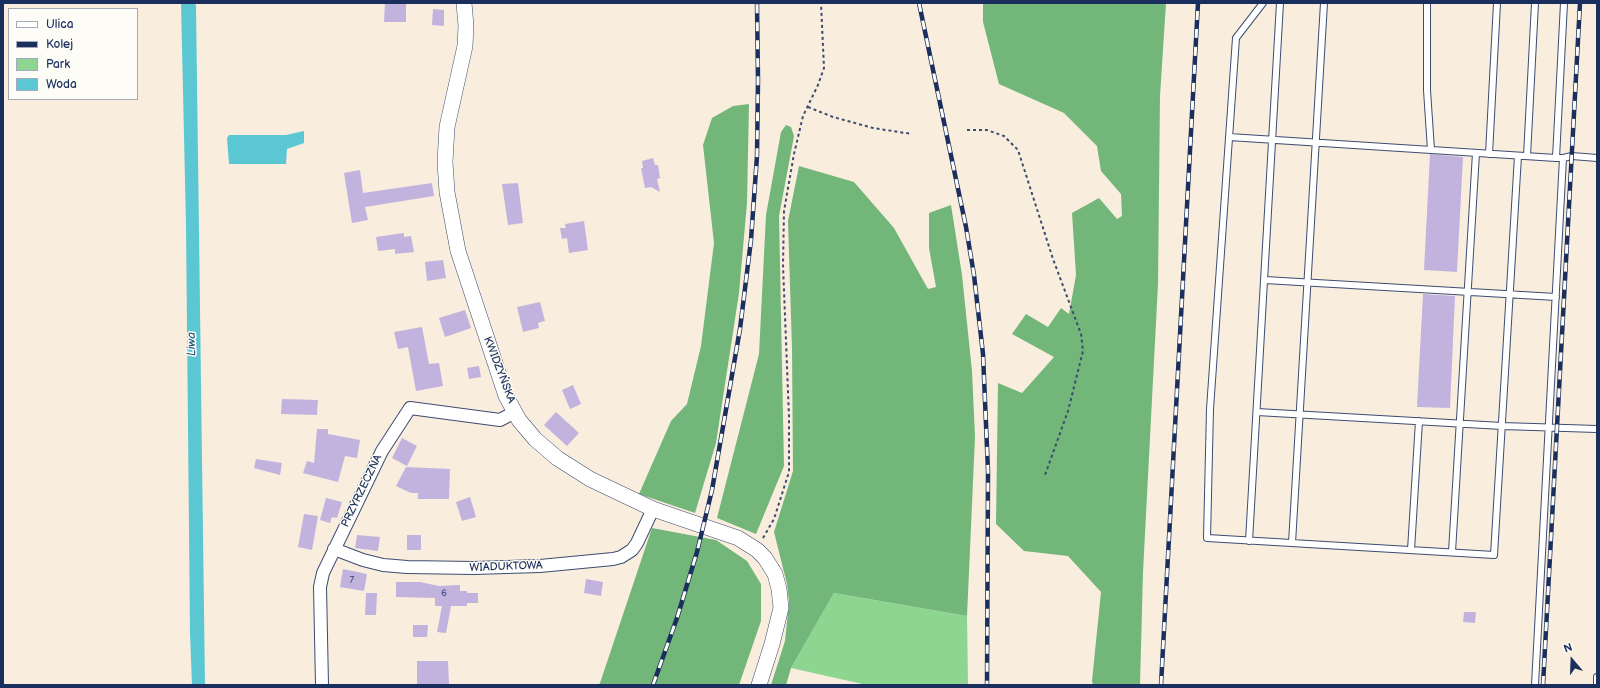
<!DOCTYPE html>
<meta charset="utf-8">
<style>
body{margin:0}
#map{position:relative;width:1600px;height:688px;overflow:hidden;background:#f9eddd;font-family:"Balsamiq Sans",sans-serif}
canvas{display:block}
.frame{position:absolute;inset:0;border:4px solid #1b2f5e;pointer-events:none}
.legend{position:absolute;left:8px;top:8px;width:130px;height:92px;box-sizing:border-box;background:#fdfcf7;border:1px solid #a3aaba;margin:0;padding:5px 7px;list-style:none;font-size:12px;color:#1b2f5e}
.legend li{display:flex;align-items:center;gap:8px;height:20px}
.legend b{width:20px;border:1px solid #a3aaba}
.north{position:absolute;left:1552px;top:640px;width:40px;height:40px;-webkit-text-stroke:3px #fdfcf7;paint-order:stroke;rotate:341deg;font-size:11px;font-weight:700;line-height:16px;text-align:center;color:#1b2f5e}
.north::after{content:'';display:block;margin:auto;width:14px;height:18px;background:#1b2f5e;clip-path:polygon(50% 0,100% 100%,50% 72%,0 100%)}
</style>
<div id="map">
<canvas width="1600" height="688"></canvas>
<div class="frame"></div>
<ul class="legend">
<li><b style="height:5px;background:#fff"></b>Ulica</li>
<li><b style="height:5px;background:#1b2f5e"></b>Kolej</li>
<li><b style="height:11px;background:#8dd590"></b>Park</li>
<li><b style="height:11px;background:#5bc7d3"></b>Woda</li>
</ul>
<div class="north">N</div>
</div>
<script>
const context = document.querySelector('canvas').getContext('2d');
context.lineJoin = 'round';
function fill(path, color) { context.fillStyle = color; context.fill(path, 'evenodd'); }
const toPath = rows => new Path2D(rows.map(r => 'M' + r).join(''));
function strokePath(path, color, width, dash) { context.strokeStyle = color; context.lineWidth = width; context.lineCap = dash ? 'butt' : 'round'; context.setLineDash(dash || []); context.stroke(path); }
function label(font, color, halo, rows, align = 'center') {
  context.font = font + ' "Balsamiq Sans",sans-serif'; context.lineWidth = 3; context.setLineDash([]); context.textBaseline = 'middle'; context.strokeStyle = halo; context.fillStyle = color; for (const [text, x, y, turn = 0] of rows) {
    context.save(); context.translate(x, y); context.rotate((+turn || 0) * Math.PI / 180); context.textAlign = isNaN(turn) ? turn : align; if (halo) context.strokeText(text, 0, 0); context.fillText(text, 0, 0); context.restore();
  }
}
const green = toPath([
 [834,593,967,616,968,685,867,685,791,668]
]);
const forest = toPath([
 [983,3,1166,3,1160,96,1158,284,1143,572,1140,685,1093,685,1092,681,1101,592,1068,556,1024,551,996,524,998,383,1022,393,1054,357,1012,334,1026,314,1048,327,1061,308,1069,314,1076,275,1072,213,1099,198,1117,219,1122,216,1121,194,1101,171,1097,146,1064,113,999,84,983,22],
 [749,104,747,203,739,293,716,443,695,513,639,494,671,421,687,404,701,346,714,243,703,145,712,118,733,106],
 [786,125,791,127,794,136,779,216,784,466,756,534,717,518,759,354,766,215,781,132],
 [799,166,854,182,894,228,928,289,936,287,929,248,929,213,951,205,962,275,972,371,975,437,967,616,834,593,791,668,786,685,771,685,785,641,789,602,787,584,774,532,793,471,792,348,788,221],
 [652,528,716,540,747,561,761,584,761,621,739,685,598,685,600,683]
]);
const water = toPath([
 [181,3,195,3,196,6,205,685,192,685,190,633,186,225],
 [304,131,304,143,287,149,286,164,229,164,227,138,229,135,286,135]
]);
const building = toPath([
 [385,3,406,3,406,22,384,22],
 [433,9,444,10,444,26,432,25],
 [1430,154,1463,157,1457,272,1424,270],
 [653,158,655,165,658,165,660,178,657,179,660,192,651,187,645,188,641,168,643,168,642,161],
 [360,170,363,193,432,183,434,196,365,207,368,220,352,223,344,173],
 [518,183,523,223,508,225,502,184],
 [584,221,588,250,569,253,567,238,562,239,560,228,566,228,565,224],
 [404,233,404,237,411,236,414,252,395,254,395,249,378,251,376,237],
 [443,260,446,278,427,281,425,262],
 [1423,294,1455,296,1450,408,1417,407],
 [540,302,545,321,538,323,539,328,523,332,517,307],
 [465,310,471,328,445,337,439,318],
 [422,327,429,364,439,363,443,386,416,391,408,347,398,349,394,332],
 [479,366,481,377,469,379,467,368],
 [573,385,581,404,570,409,562,390],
 [282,399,318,400,317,415,281,414],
 [556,412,579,433,567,446,544,425],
 [317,429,328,429,328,434,360,440,357,458,345,456,338,482,303,473,307,461,314,463],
 [402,438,417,446,407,466,392,458],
 [256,459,282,463,280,475,254,468],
 [406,467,450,469,449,499,418,499,418,493,411,493,396,486],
 [470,497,476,517,462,521,456,502],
 [326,498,342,502,337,518,332,517,330,523,320,520],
 [304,514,318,516,312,550,298,547],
 [357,535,380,537,378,551,355,548],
 [407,535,421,535,421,550,407,550],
 [343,569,367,574,364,591,340,587],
 [586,579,603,582,601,596,584,593],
 [396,582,420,582,439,586,460,585,460,591,467,591,467,593,478,593,478,603,467,603,467,606,451,606,446,633,437,632,442,606,435,606,435,598,396,597],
 [366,593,377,593,376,615,365,615],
 [1464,612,1476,612,1475,623,1463,622],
 [413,625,428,625,427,637,413,637],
 [417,661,448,661,449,684,417,684]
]);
const path = toPath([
 [808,107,833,117,873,128,912,134],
 [967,130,987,130,1004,136,1018,150,1053,259,1081,334,1083,351,1068,411,1045,475],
 [763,538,774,519,789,472,789,417,783,265,784,211,794,154,803,116,818,85,824,68,821,3]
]);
const service = toPath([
 [1263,3,1236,38,1210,409,1207,538,1494,555,1518,156],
 [1427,3,1427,90,1431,150],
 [1229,137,1556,158,1563,158,1572,156,1597,158],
 [1489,154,1497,3],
 [1527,156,1535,3],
 [1556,158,1564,3],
 [1265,280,1556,297],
 [1257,412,1502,426,1597,429],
 [1249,541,1280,3],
 [1292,543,1324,3],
 [1411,550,1419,421],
 [1452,552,1476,153],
 [1535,685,1563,158],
 [1597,685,1597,677]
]);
const minor = toPath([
 [334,549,363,560,383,565,407,567,474,568,540,566,613,559,621,557,632,550,637,543,653,509],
 [322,685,320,587,323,573,382,451,410,408,500,420,515,412]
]);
const tertiary = toPath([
 [464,3,466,26,465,46,447,127,445,162,447,192,458,251,506,396,519,420,535,439,557,458,590,479,653,509,738,538,757,550,765,558,775,574,779,589,781,608,772,644,759,685]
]);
const rail = toPath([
 [919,3,966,227,974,275,983,354,988,471,987,685],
 [653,685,677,618,697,552,712,490,740,329,751,240,757,156,758,80,757,3],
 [1161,685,1198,3],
 [1543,685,1580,3]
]);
const numberNames = [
 ["7",352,581],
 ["6",444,594]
];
const streetNames = [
 ["KWIDZYŃSKA",499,370,69],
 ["PRZYRZECZNA",362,491,-64],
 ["WIADUKTOWA",506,567,-2]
];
const waterNames = [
 ["Liwa",192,344,-91]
];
fill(green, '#8dd590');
fill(forest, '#72b67a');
fill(water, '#5bc7d3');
fill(building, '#c2b3de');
strokePath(service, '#3c4c71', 8);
strokePath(minor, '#3c4c71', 14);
strokePath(tertiary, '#3c4c71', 16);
strokePath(path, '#3c4c71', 2, [3, 3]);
strokePath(service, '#fff', 6);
strokePath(minor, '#fff', 12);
strokePath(tertiary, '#fff', 15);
strokePath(rail, '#1b2f5e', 4.5);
strokePath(rail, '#fdfcf7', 3, [9]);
label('9px', '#45507e', null, numberNames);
label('11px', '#1b2f5e', '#fdfcf7', streetNames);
label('italic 12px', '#2e5d81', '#fdfcf7', waterNames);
</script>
